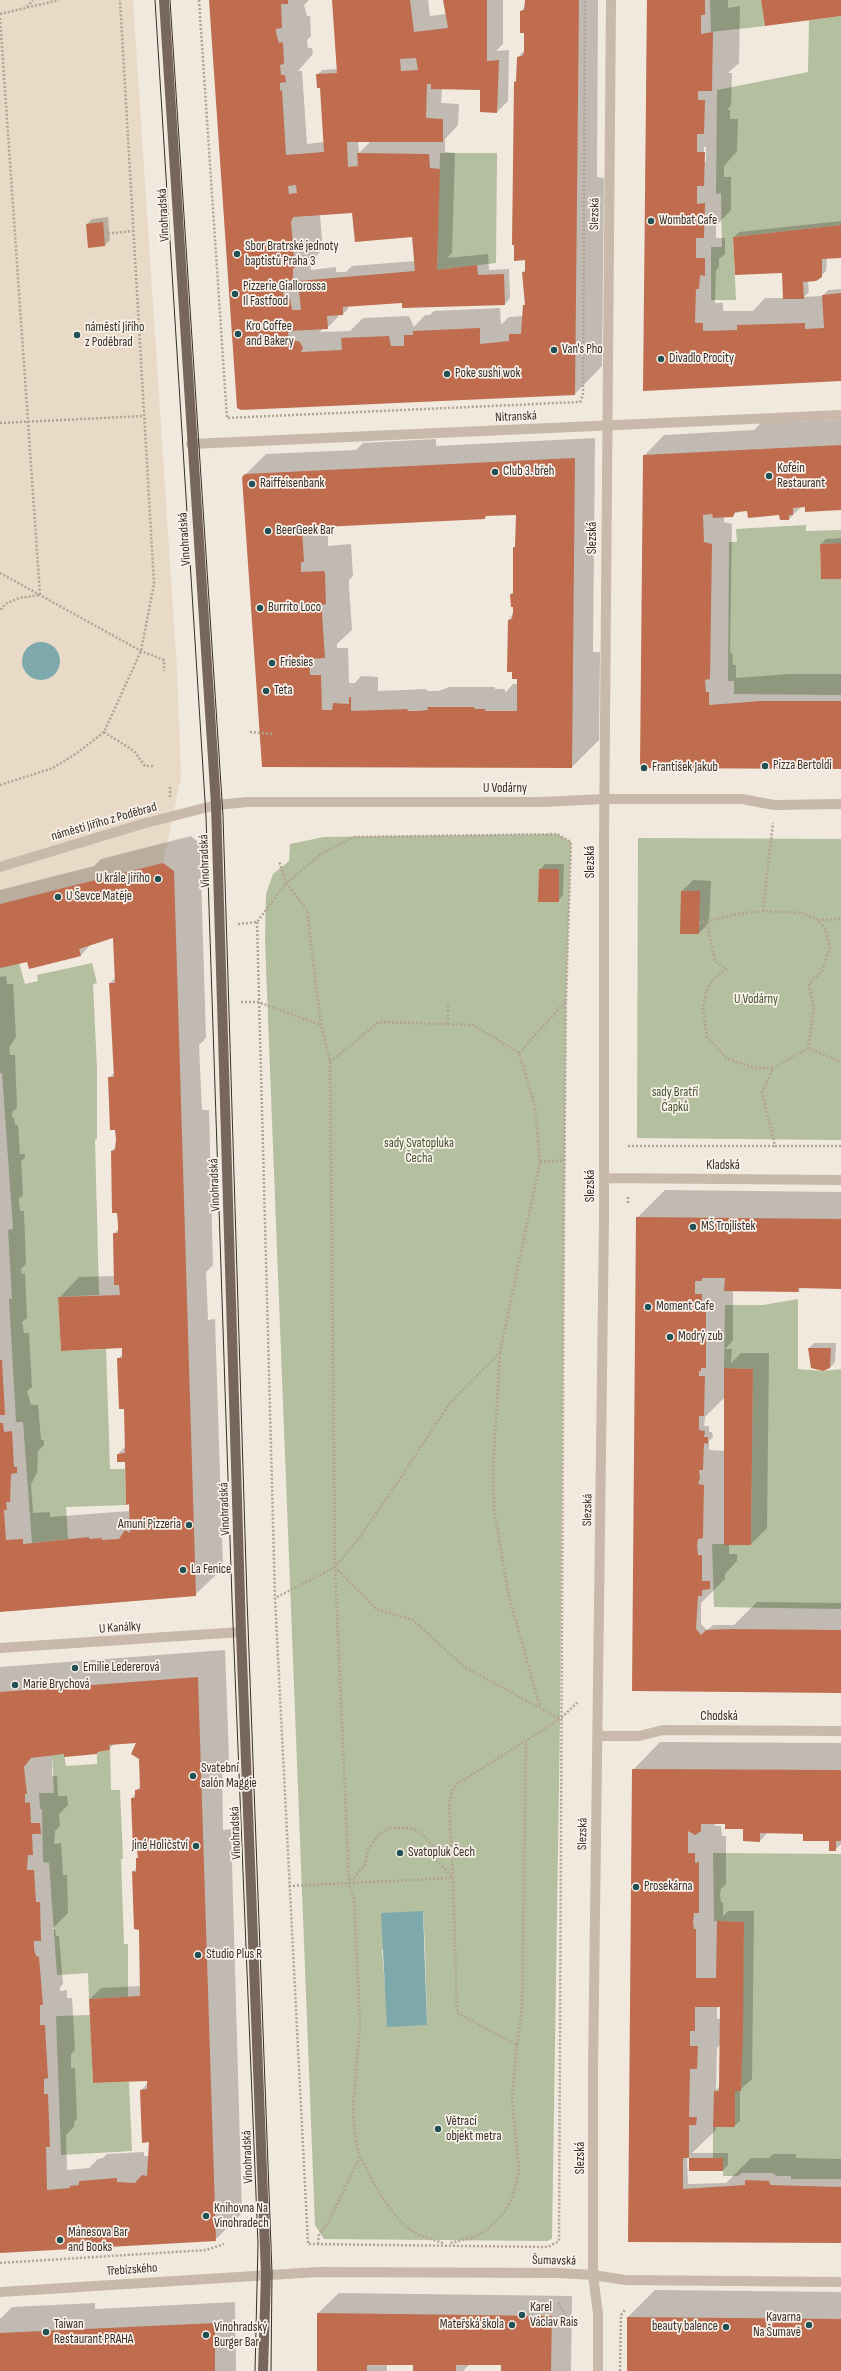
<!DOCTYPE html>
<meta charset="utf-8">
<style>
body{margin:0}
canvas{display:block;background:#f1e8de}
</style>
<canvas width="841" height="2371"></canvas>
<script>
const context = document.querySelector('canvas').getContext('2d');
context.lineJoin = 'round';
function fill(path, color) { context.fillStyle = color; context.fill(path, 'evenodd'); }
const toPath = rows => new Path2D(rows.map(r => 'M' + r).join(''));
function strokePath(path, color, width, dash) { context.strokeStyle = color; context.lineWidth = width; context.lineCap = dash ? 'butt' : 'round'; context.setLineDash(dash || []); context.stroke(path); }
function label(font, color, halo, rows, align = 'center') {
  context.font = font + ' "Sofia Sans Condensed",sans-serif'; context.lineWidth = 3.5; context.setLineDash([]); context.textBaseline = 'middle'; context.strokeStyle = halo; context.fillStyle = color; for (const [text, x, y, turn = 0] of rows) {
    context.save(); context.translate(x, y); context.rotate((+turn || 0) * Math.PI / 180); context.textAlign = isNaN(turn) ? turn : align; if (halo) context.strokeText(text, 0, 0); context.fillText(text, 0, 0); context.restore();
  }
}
const green = toPath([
 [710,0,761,0,765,26,711,32],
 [841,16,841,225,733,237,736,300,711,300,711,247,722,247,721,193,716,194,717,90,808,72,809,20],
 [440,153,497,153,496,263,437,270],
 [806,525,806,531,841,530,841,543,820,544,821,579,841,579,841,695,734,694,734,681,728,681,729,542,737,542,736,529],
 [557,834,571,842,566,1001,560,1719,552,2239,547,2241,324,2239,315,2225,265,941,266,894,273,874,289,861,290,844,324,837],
 [539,869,559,869,559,901,539,902],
 [423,1911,425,1946,427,2025,385,1986,382,1950],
 [638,838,841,839,841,1140,637,1138],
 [19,963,25,984,38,981,37,975,92,963,97,983,93,984,97,1069,97,1139,95,1140,99,1295,58,1297,61,1351,106,1349,110,1469,125,1469,126,1505,66,1507,68,1539,32,1543,23,1422,16,1422,9,1299,12,1299,8,1230,13,1229,2,1073,0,1073,0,968],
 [798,1299,798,1369,822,1371,841,1369,841,1609,714,1607,712,1544,751,1544,753,1369,724,1368,725,1305,763,1305],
 [110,1750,111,1790,120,1790,123,1859,121,1859,124,1944,128,1944,128,1997,89,1999,88,1973,57,1975,49,1863,43,1862,42,1809,40,1809,39,1793,54,1793,52,1755,64,1754,66,1766,97,1764,97,1752],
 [713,1853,841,1854,841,2179,791,2179,791,2176,777,2176,772,2173,742,2173,738,2176,723,2176,723,2158,713,2158,713,2127,735,2127,735,2091,741,2091,744,1922,714,1921],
 [90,2015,93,2083,129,2082,132,2151,61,2155,56,2016]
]);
const plaza = toPath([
 [0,0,133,0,177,670,181,777,163,863,0,904]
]);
const water = toPath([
 '22 661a19 19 0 1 1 38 0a19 19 0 1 1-38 0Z',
 [423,1911,427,2025,387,2027,381,1913]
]);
const shadow = toPath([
 [210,0,309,0,304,5,307,16,310,16,311,36,307,40,308,48,312,48,313,54,298,71,302,71,307,144,324,142,321,87,317,75,322,70,338,69,334,0,428,0,430,16,447,14,444,0,503,0,503,44,496,51,509,50,508,101,497,112,481,89,442,88,441,103,459,104,458,125,445,139,445,152,455,153,452,253,447,258,488,254,489,270,509,269,510,298,505,304,403,302,348,306,348,309,343,314,338,315,338,317,327,328,322,329,320,332,350,331,363,318,409,316,414,327,425,315,430,315,434,311,500,308,501,325,509,317,523,316,526,303,523,272,526,269,515,82,517,80,518,57,525,50,525,32,521,11,525,7,526,0,598,0,597,177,604,178,602,366,575,394,241,409],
 [358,141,371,141,359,153],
 [353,210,413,236,415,261,352,266,346,272,336,272,336,267,311,270,310,262,320,252,322,240,320,214],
 [647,0,728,0,728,8,740,6,739,63,728,73,732,73,731,105,727,110,730,110,730,119,738,119,737,151,724,166,724,177,731,177,731,210,716,226,716,238,725,238,725,254,719,259,719,267,716,270,715,303,723,303,723,311,753,311,765,298,784,298,783,272,734,237,739,232,841,221,841,256,827,258,826,271,821,276,808,281,809,292,804,297,823,296,828,290,841,289,841,380,644,390],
 [704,147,706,147,706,162,704,162],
 [108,217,110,240,105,245,89,246,87,224,92,219],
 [841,420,841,509,801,507,789,519,780,514,748,510,724,516,724,522,732,524,730,653,732,653,733,665,736,665,736,678,789,674,841,674,841,768,641,767,644,456,664,435,754,430,761,423],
 [595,438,593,652,600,652,599,740,572,767,263,766,243,477,266,454,356,450,363,443,436,439,436,446],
 [489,514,517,514,514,592,511,594,514,612,509,620,518,684,513,684,505,693,505,689,495,689,495,687,449,687,439,691,427,691,427,689,378,691,378,677,361,676,355,683,349,683,348,648,337,648,337,644,352,630,349,586,349,580,353,576,351,544,328,546,328,536,324,536,323,526,485,518],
 [841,538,841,578,821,544,826,539],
 [191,836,200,844,206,1038,199,1045,202,1110,209,1110,213,1265,206,1272,208,1320,215,1319,223,1568,195,1595,0,1610,0,977,6,976,7,984,13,984,16,1037,9,1048,10,1055,15,1055,17,1108,12,1112,12,1118,14,1117,15,1125,18,1125,20,1154,25,1154,25,1158,21,1161,23,1195,19,1199,19,1203,20,1211,24,1211,26,1264,21,1269,22,1274,25,1273,27,1318,22,1322,24,1333,29,1333,32,1387,27,1391,31,1405,38,1405,41,1440,44,1440,44,1445,38,1451,37,1473,31,1484,33,1513,50,1512,50,1517,130,1511,126,1461,118,1454,126,1446,125,1408,118,1359,123,1354,123,1348,59,1298,79,1277,115,1276,114,1234,119,1229,112,1151,116,1146,117,1139,109,1078,115,1072,110,983,116,977,114,936,92,943,81,955,28,960,0,968,0,890,94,866,101,859],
 [545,864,564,864,563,895,558,901,540,870],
 [693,880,711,881,709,923,699,933,681,933,682,891],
 [665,1190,841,1192,841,1288,802,1287,798,1291,733,1290,733,1340,725,1349,732,1349,731,1363,741,1353,769,1353,767,1528,751,1544,729,1544,729,1554,737,1554,737,1561,725,1574,725,1579,701,1603,701,1624,707,1630,713,1625,734,1625,757,1602,841,1603,841,1692,633,1690,638,1217],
 [725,1397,725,1451,709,1450,709,1441,713,1437,712,1432,709,1432,709,1426,704,1426,705,1417],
 [814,1343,836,1343,835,1362,830,1368,809,1348],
 [225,1650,229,1759,222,1766,223,1830,231,1829,242,2213,215,2240,0,2252,0,1667],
 [137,1742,140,1758,141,1785,132,1798,134,1849,138,1849,139,1857,137,1868,133,1872,140,1929,142,1986,101,1988,90,1999,148,2080,148,2083,141,2090,150,2141,149,2156,144,2156,144,2152,107,2154,103,2158,98,2159,89,2168,67,2170,66,2135,74,2127,74,2122,77,2119,75,2068,71,2068,71,2054,75,2050,72,1998,67,1998,67,1990,60,1991,60,1987,63,1984,59,1936,56,1936,55,1929,52,1929,68,1913,67,1875,63,1875,61,1843,54,1844,55,1831,60,1826,59,1814,68,1805,67,1796,58,1796,57,1776,52,1776,52,1754,97,1753,99,1750,109,1749,114,1744],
 [660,1742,841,1743,841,1844,835,1850,830,1840,804,1833,768,1832,760,1841,744,1828,726,1823,715,1823,715,1826,721,1826,722,1836,726,1836,726,1884,721,1889,720,1894,721,1902,723,1902,723,1916,728,1911,754,1911,752,2079,740,2090,740,2121,734,2126,716,2126,716,2130,692,2153,728,2153,728,2165,723,2170,690,2170,690,2157,687,2157,688,2184,726,2183,751,2158,769,2158,773,2154,796,2154,796,2158,841,2159,841,2242,629,2241,633,1770],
 [719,2006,721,2006,721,2019,717,2019,717,2008],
 [721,2044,720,2086,716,2090,717,2048],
 [655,2290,841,2292,841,2371,628,2371,628,2317],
 [339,2293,572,2296,571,2371,502,2371,502,2364,470,2364,463,2371,414,2371,414,2364,387,2364,387,2371,318,2371,318,2313],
 [235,2302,236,2371,0,2371,0,2319,12,2307,95,2303,95,2309]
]);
const building = toPath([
 [209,0,288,0,288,4,281,4,282,28,276,29,276,33,279,43,283,42,284,64,280,65,281,75,285,75,286,82,280,83,280,91,282,90,286,155,324,152,320,88,317,88,316,74,337,73,332,0,410,0,414,32,448,28,443,0,487,0,487,61,499,60,497,113,480,112,480,90,431,89,431,84,427,84,426,118,443,119,443,142,347,142,348,167,358,166,357,153,429,154,430,168,440,169,437,270,477,265,478,275,504,274,505,305,402,308,402,303,343,307,343,315,327,316,328,329,288,331,289,343,294,340,300,342,303,348,301,352,342,350,341,338,389,336,391,346,404,346,404,335,413,335,413,331,480,328,480,344,509,341,509,334,521,334,523,305,525,305,522,272,525,272,525,260,514,261,514,245,512,245,514,82,516,81,517,57,522,56,524,53,524,33,520,33,520,11,524,10,525,0,579,0,575,395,241,410,237,408],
 [416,58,418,70,401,71,400,59],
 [296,185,297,193,289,194,288,186],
 [352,213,355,242,412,237,415,271,298,281,301,310,292,310,290,298,284,299,282,282,293,280,293,268,295,268,291,222,293,217],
 [647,0,705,0,705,15,701,15,701,34,713,32,712,91,698,91,698,100,705,100,704,134,697,134,697,152,705,152,704,186,697,186,697,204,705,203,704,238,696,238,696,258,705,258,705,276,700,275,699,289,696,289,695,323,703,323,703,331,737,330,737,325,805,323,805,329,824,328,822,295,841,293,841,381,643,391],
 [761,0,841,0,841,16,765,26],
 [103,222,105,246,88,248,86,224],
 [841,225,841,258,822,259,822,277,816,281,803,282,804,299,783,299,782,273,735,275,733,237],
 [841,445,841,510,805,512,805,507,793,508,793,515,789,515,789,520,780,520,779,515,748,518,747,511,735,512,733,517,713,518,712,514,703,515,704,542,712,544,710,679,705,680,706,692,709,692,709,705,761,701,841,701,841,769,640,768,643,455],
 [575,458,572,768,262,767,242,477,245,474],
 [516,515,515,547,513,547,513,594,510,594,511,607,513,607,513,612,512,619,508,620,507,672,512,672,512,679,517,679,517,711,485,711,485,709,475,709,474,707,427,707,428,710,418,711,407,711,408,709,351,711,351,697,349,697,349,704,333,703,332,710,322,710,321,675,310,675,309,659,325,658,322,613,322,605,326,604,325,574,324,571,301,572,301,562,304,562,302,528,485,519,485,516],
 [841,543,841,579,821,579,820,544],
 [163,863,174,871,196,1596,0,1612,0,1423,3,1423,4,1432,12,1431,14,1467,17,1467,17,1473,11,1474,10,1502,6,1502,7,1510,4,1510,6,1540,23,1539,23,1544,89,1537,89,1539,102,1538,102,1540,119,1539,125,1530,130,1533,129,1504,126,1505,125,1462,117,1462,117,1454,125,1453,124,1409,119,1409,117,1358,122,1358,122,1348,61,1351,58,1297,120,1295,119,1285,114,1285,113,1233,118,1233,118,1224,117,1213,112,1213,111,1151,115,1150,116,1139,115,1130,110,1130,108,1077,114,1077,109,983,115,983,113,938,79,949,81,956,29,969,27,962,0,968,0,904],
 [539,869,559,869,559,902,538,902],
 [681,891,700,891,699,934,680,934],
 [636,1217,841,1219,841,1289,798,1288,799,1292,724,1291,725,1278,702,1278,702,1281,695,1281,695,1294,702,1294,702,1307,706,1307,706,1368,701,1368,701,1371,699,1371,699,1376,705,1376,704,1416,699,1416,699,1430,705,1431,704,1437,708,1437,708,1444,704,1443,703,1470,699,1470,700,1478,698,1484,704,1485,703,1538,698,1539,697,1545,698,1555,702,1555,702,1581,710,1581,710,1589,702,1590,702,1596,698,1596,696,1629,701,1635,706,1630,729,1629,841,1630,841,1693,632,1691],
 [808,1348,831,1348,830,1368,823,1371,811,1368],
 [0,1360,2,1360,5,1415,0,1415],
 [724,1368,753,1369,751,1545,724,1545],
 [198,1677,216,2241,0,2253,0,1692],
 [136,1743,131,1754,139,1759,140,1789,135,1790,135,1798,131,1798,133,1850,137,1850,138,1858,136,1858,136,1872,132,1871,134,1929,139,1930,140,1996,89,1999,93,2083,147,2081,147,2089,140,2090,142,2143,149,2142,147,2176,142,2175,135,2183,117,2182,117,2178,79,2181,79,2185,70,2186,70,2188,47,2190,46,2147,50,2147,48,2094,44,2094,44,2079,48,2078,45,2025,40,2025,40,2005,43,2005,39,1957,36,1956,34,1949,34,1941,41,1941,40,1902,36,1902,34,1870,27,1870,28,1855,33,1855,32,1834,41,1834,40,1823,31,1823,30,1802,25,1803,25,1794,27,1794,24,1767,31,1758,64,1754,64,1757,97,1754,97,1752,110,1750,109,1745],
 [632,1769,841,1770,841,1841,836,1841,836,1851,829,1851,829,1841,803,1841,803,1834,760,1833,760,1842,743,1841,743,1829,725,1829,725,1824,701,1824,701,1831,695,1835,688,1831,688,1853,695,1853,695,1863,699,1862,699,1913,694,1913,693,1922,694,1929,696,1929,696,1978,716,1978,717,1921,744,1922,743,2031,741,2091,735,2091,735,2127,713,2127,714,2091,719,2091,720,2007,695,2007,695,2031,690,2031,690,2046,698,2046,697,2069,690,2069,689,2117,697,2117,696,2125,689,2125,689,2158,723,2158,723,2171,689,2171,689,2158,683,2158,683,2189,745,2185,745,2180,769,2181,770,2185,841,2187,841,2243,628,2242],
 [317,2313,552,2316,551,2371,501,2371,501,2365,456,2365,456,2371,413,2371,413,2365,367,2365,367,2371,317,2371],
 [627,2317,841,2319,841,2371,627,2371],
 [215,2323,215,2371,0,2371,0,2333]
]);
const path = toPath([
 [199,0,227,418,580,402,583,395,585,0],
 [27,7,33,0],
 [0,14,59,0],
 [0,18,40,595,19,598,5,604,0,611],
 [104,234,133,231],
 [0,423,144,416],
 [0,573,141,651,164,660,164,671],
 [104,732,134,751,145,766,155,766],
 [250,732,272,734],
 [0,785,53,768,77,753,104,732,141,651,154,584,120,0],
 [170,797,170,787],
 [763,911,773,823],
 [818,920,841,919],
 [257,922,275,1598,308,2244,548,2247,559,2241,564,1218,566,1001,571,842,557,834,354,837,321,854,286,883,279,861],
 [699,923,737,914,763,911,803,913,818,920,826,930,830,947,822,971,809,984,814,1009,808,1048,773,1068],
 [707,923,715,961,726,969,712,980,706,993,703,1008,707,1037,727,1059,756,1068,773,1068,762,1093,775,1146,841,1146],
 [238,924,257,922,286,883,307,910,321,1025,330,1062,379,1022,473,1025,519,1053,535,1107,540,1162,500,1352,449,1404,400,1479,359,1538,335,1567,275,1598],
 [241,1002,258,1002,321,1025],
 [448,1024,448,1005],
 [808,1048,841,1062],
 [519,1053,566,1001],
 [330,1062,335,1567,349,1884,354,1898,360,2024,353,2108,355,2136,360,2157,380,2194,394,2214,406,2227,419,2235,443,2243],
 [628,1146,775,1146],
 [540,1162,565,1160],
 [628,1203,628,1196],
 [500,1353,493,1468,494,1509,509,1597,540,1707],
 [335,1567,376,1609,413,1620,463,1666,560,1719],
 [349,1884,365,1864,368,1849,378,1835,391,1828,411,1828,422,1834,433,1846,437,1861,453,1878,457,2013,517,2045,512,2100,519,2170,512,2199,504,2212,487,2230,471,2238,450,2243],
 [289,1886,453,1878,449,1805,452,1791,457,1784,560,1719,578,1702],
 [517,2045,522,2009,526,1742],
 [318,2244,319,2235,329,2221,360,2157],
 [0,2263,206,2250,224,2244],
 [558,2303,565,2314],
 [620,2371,621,2315,625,2310]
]);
const minor = toPath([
 [191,444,841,415],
 [0,867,142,824,216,805,247,802,542,802,604,799,742,799,774,805,841,804],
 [604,1178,841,1180],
 [0,1648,241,1632],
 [597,1736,639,1736,663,1730,841,1731],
 [0,2292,318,2272,559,2273,593,2275,625,2280,841,2282],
 [598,2371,598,2314,593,2275,593,2070,604,1219,604,842,611,0]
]);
const major = toPath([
 [164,0,216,805,241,1632,266,2274,263,2371]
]);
const tram = toPath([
 [155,0,206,817,232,1599,258,2244,255,2371],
 [170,0,223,816,247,1599,272,2273,271,2371]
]);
const markers = [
 [651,221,4,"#215055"],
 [237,254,4,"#215055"],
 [235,294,4,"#215055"],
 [238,334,4,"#215055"],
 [77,335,4,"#215055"],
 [554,350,4,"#215055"],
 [661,359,4,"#215055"],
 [447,374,4,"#215055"],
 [495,472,4,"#215055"],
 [769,476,4,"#215055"],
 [252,484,4,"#215055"],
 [268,531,4,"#215055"],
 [260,608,4,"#215055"],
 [272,663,4,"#215055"],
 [266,691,4,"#215055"],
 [765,766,4,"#215055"],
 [644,768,4,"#215055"],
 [158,879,4,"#215055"],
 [58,897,4,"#215055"],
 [693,1227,4,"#215055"],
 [648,1307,4,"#215055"],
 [670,1337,4,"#215055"],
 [189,1525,4,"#215055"],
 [183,1570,4,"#215055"],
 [75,1668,4,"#215055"],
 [15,1685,4,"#215055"],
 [193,1776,4,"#215055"],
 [196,1846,4,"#215055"],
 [400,1853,4,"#215055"],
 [636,1887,4,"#215055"],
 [198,1955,4,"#215055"],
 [438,2129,4,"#215055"],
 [206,2216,4,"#215055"],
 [60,2240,4,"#215055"],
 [522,2315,4,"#215055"],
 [512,2325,4,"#215055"],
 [809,2325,4,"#215055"],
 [726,2327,4,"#215055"],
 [46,2332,4,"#215055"],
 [206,2335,4,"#215055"]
];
const streetNames = [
 ["Slezská",595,214,-89],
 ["Vinohradská",164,215,-93],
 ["Nitranská",516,417,-3],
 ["Slezská",593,538,-90],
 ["Vinohradská",185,539,-94],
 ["U Vodárny",505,789],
 ["náměstí Jiřího z Poděbrad",104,822,-16],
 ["Vinohradská",205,861,-92],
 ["Slezská",591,862,-90],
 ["Kladská",723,1166],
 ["Vinohradská",215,1185,-92],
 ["Slezská",591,1186,-90],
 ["Vinohradská",225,1509,-92],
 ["Slezská",588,1510,-89],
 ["U Kanálky",120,1628,-4],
 ["Chodská",719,1717],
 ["Vinohradská",236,1833,-92],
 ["Slezská",583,1834,-89],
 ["Vinohradská",248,2157,-92],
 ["Slezská",581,2158,-90],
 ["Šumavská",554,2261,1],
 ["Třebízského",132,2270,-4]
];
const poiNames = [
 ["Wombat Cafe",659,221],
 ["Sbor Bratrské jednoty",245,247],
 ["baptistů Praha 3",245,262],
 ["Pizzerie Giallorossa",243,287],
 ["Il Fastfood",243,302],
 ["Kro Coffee",246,327],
 ["and Bakery",246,342],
 ["náměstí Jiřího",85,328],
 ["z Poděbrad",85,343],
 ["Van's Pho",562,350],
 ["Divadlo Procity",669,359],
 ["Poke sushi wok",455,374],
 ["Kofein",777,469],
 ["Restaurant",777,484],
 ["Club 3. břeh",503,472],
 ["Raiffeisenbank",260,484],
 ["BeerGeek Bar",276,531],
 ["Burrito Loco",268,608],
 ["Friesies",280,663],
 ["Teta",274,691],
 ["Pizza Bertoldi",773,766],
 ["František Jakub",652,768],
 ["U krále Jiřího",150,879,"right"],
 ["U Ševce Matěje",66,897],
 ["MŠ Trojlístek",701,1227],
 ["Moment Cafe",656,1307],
 ["Modrý zub",678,1337],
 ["Amuni Pizzeria",181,1525,"right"],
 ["La Fenice",191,1570],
 ["Emilie Ledererová",83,1668],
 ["Marie Brychová",23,1685],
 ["Svatební",201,1769],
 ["salón Maggie",201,1784],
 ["Jiné Holičství",188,1846,"right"],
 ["Svatopluk Čech",408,1853],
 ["Prosekárna",644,1887],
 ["Studio Plus R",206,1955],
 ["Větrací",446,2122],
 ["objekt metra",446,2137],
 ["Knihovna Na",214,2209],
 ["Vinohradech",214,2224],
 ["Mánesova Bar",68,2233],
 ["and Books",68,2248],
 ["Karel",530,2308],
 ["Václav Rais",530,2323],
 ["Kavarna",801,2318,"right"],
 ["Na Šumavě",801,2333,"right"],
 ["Taiwan",54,2325],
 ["Restaurant PRAHA",54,2340],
 ["Mateřská škola",504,2325,"right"],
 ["beauty balence",718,2327,"right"],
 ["Vinohradský",214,2328],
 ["Burger Bar",214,2343]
];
const parkNames = [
 ["U Vodárny",756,1000],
 ["sady Bratří",675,1093],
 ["Čapků",675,1108],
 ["sady Svatopluka",419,1144],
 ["Čecha",419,1159]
];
fill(green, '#b3bf9e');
fill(plaza, '#e8dac6');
fill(water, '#7ea9ac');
fill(shadow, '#0003');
fill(building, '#bf6d4e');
strokePath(path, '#b4a394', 2.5, [2, 2]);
strokePath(minor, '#c8b9aa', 10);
strokePath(major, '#77665b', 10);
strokePath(tram, '#362e29', 1);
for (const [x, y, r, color] of markers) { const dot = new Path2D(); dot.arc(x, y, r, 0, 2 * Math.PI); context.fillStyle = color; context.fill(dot); strokePath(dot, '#f9f2ea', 1.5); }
label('13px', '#362e29', '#f9f2ea', streetNames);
label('13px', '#362e29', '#f9f2ea', poiNames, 'left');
label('13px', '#44532e', '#f9f2ea', parkNames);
</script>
